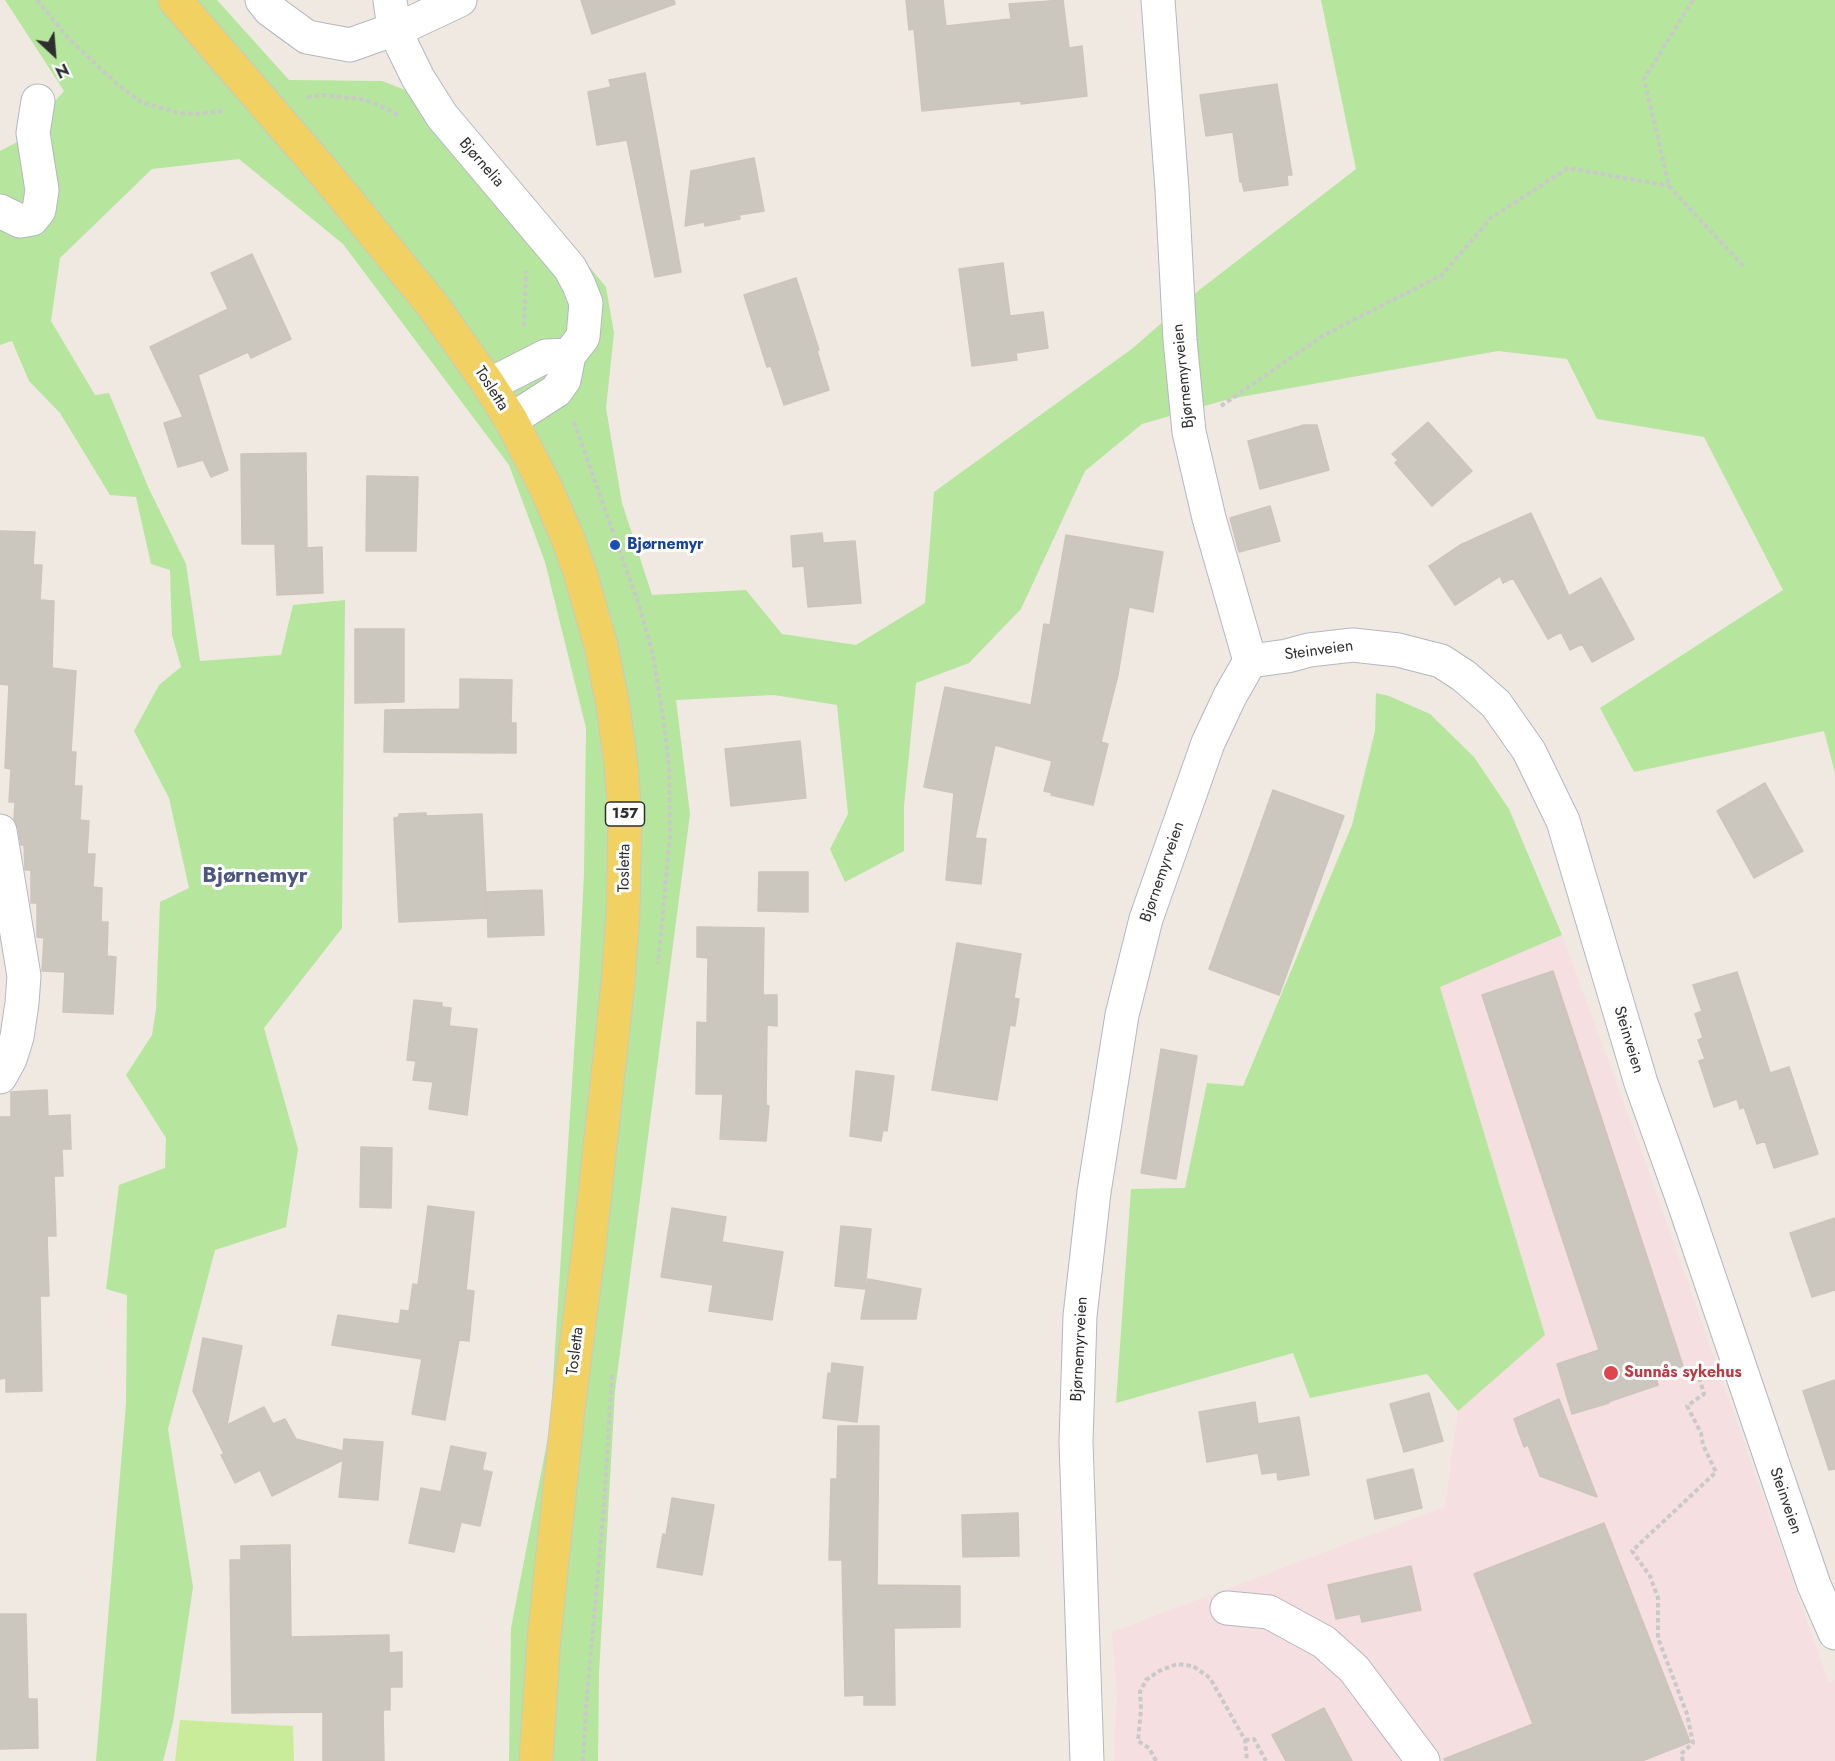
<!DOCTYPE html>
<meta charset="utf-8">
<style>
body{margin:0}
#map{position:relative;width:1835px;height:1761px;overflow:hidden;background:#efe9e1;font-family:Jost,sans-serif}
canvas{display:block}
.north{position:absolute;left:24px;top:24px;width:60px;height:60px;-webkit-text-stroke:4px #fff;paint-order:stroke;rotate:154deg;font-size:16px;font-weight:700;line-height:24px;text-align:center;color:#2e2e2e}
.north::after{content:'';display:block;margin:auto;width:21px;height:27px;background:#2e2e2e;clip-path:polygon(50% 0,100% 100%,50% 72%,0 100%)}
</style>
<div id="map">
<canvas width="1835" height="1761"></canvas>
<div class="north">N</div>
</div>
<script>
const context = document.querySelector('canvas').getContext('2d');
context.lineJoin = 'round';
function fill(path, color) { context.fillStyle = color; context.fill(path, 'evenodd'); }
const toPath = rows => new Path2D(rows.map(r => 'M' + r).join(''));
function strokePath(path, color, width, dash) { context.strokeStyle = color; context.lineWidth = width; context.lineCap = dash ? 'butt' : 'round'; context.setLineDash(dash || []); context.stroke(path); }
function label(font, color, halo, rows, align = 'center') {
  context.font = font + ' Jost,sans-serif'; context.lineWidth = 6; context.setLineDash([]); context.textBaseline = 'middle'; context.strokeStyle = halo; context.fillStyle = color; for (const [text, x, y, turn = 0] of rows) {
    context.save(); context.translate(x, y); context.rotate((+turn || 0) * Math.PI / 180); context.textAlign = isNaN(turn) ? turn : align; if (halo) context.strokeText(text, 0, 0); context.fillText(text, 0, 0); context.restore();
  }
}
const medical = toPath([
 [1562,935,1639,1144,1829,1683,1835,1680,1835,1761,1114,1761,1117,1690,1112,1632,1445,1507,1458,1411,1545,1334,1440,986]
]);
const green = toPath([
 [5,0,217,0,289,80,382,81,460,111,606,287,614,333,606,408,622,503,652,595,746,590,782,634,856,645,925,603,934,492,1133,348,1198,291,1356,169,1321,0,1835,0,1835,773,1824,731,1634,772,1600,708,1783,590,1704,437,1597,419,1567,359,1498,351,1229,399,1142,424,1085,471,1021,609,969,663,916,683,904,806,904,851,845,882,830,849,848,814,837,705,774,695,676,700,690,814,615,1391,599,1673,598,1761,509,1761,511,1628,550,1427,579,974,584,873,586,728,545,562,509,465,343,244,239,159,152,169,60,258,51,321,95,395,109,393,149,489,186,564,200,661,281,655,293,605,345,600,342,928,264,1028,298,1149,286,1227,215,1250,168,1429,193,1587,173,1722,163,1761,96,1761,126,1404,127,1295,106,1289,119,1185,165,1168,166,1138,126,1075,152,1035,156,1009,160,902,189,888,169,798,134,731,159,685,181,667,172,635,170,570,151,564,136,497,110,495,60,413,29,381,12,341,0,345,0,151,21,140,64,91],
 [1376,693,1389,696,1430,714,1474,757,1509,809,1562,935,1440,987,1545,1335,1458,1411,1427,1374,1310,1398,1293,1353,1116,1403,1131,1189,1185,1188,1207,1083,1243,1086,1352,825,1375,731]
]);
const pitch = toPath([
 [180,1720,293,1726,294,1761,175,1761]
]);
const building = toPath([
 [581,0,674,0,675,4,592,34,581,0],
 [906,0,943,0,946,26,1011,19,1009,4,1063,0,1069,48,1082,46,1087,96,1021,104,1021,101,922,111,914,29,909,30,906,0],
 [645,73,681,272,655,277,627,140,597,145,588,92,611,87,609,80,645,73],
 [1277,84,1292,175,1287,175,1288,185,1244,191,1242,182,1240,182,1233,132,1206,136,1200,95,1277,84],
 [754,158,764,211,739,215,740,219,705,226,704,222,685,226,691,171,754,158],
 [252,254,291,339,251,358,248,352,198,375,228,470,211,477,203,460,178,467,164,423,183,417,150,347,228,309,211,273,252,254],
 [1003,263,1010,316,1043,312,1048,348,1016,353,1017,360,972,366,959,269,1003,263],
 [796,278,819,350,817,351,829,390,784,405,771,366,767,367,744,295,796,278],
 [1428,422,1472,471,1432,506,1395,463,1398,460,1392,454,1428,422],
 [1304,425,1317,425,1329,470,1260,489,1248,441,1304,425],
 [306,453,307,548,322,547,323,593,277,595,275,544,242,544,241,454,306,453],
 [367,476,418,477,416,551,366,551,367,476],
 [1270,506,1280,541,1239,552,1230,518,1270,506],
 [1531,513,1569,596,1601,578,1634,639,1592,662,1582,644,1570,650,1561,632,1548,639,1513,578,1503,583,1500,576,1455,605,1429,566,1460,545,1531,513],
 [0,531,35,532,33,565,42,565,40,600,54,601,52,668,76,671,71,752,76,752,74,786,82,786,80,820,89,821,87,854,95,854,93,887,102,888,101,922,108,922,107,956,116,957,113,1014,63,1012,65,972,42,971,44,938,37,937,37,903,31,903,31,870,25,870,24,845,21,845,18,828,14,819,15,802,9,802,11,769,5,768,9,685,0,684,0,531],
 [822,533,823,543,855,541,861,603,808,607,804,566,793,567,791,536,822,533],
 [1066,535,1163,552,1153,612,1129,607,1118,675,1101,742,1108,744,1093,805,1051,795,1052,793,1044,791,1052,761,995,745,975,838,986,839,981,884,946,880,954,793,924,787,945,687,1031,705,1044,624,1050,625,1066,535],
 [355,629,404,629,404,702,355,703,355,629],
 [460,679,512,680,511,723,516,723,516,753,384,752,385,710,460,709,460,679],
 [800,741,806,798,731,806,725,749,800,741],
 [1765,783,1803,851,1754,878,1717,811,1765,783],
 [1273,790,1344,816,1279,995,1209,969,1273,790],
 [426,813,426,816,482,814,487,918,399,922,394,818,399,817,399,814,426,813],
 [759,872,808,872,808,912,758,911,759,872],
 [542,890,544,935,488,937,487,892,542,890],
 [697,927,764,928,763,995,777,995,777,1026,767,1025,766,1105,769,1106,766,1141,720,1139,723,1094,696,1094,697,1022,707,1023,708,958,697,957,697,927],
 [957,943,1021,954,1014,998,1019,999,1015,1026,1010,1025,997,1100,932,1090,957,943],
 [1553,971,1683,1366,1655,1375,1658,1385,1608,1402,1609,1403,1572,1414,1557,1364,1599,1350,1482,995,1553,971],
 [1737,972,1770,1073,1789,1067,1818,1154,1774,1168,1765,1141,1757,1144,1744,1107,1740,1109,1737,1099,1714,1107,1699,1061,1705,1059,1698,1040,1703,1038,1695,1014,1702,1011,1693,985,1737,972],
 [414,1000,442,1003,442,1007,451,1008,449,1026,477,1029,467,1115,429,1109,433,1082,413,1080,416,1061,407,1060,414,1000],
 [1161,1049,1197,1056,1176,1179,1141,1173,1161,1049],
 [856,1071,894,1076,887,1131,883,1130,881,1141,850,1136,856,1071],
 [47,1090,48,1116,70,1115,71,1149,62,1149,63,1176,54,1176,56,1236,47,1236,49,1296,40,1296,42,1391,6,1392,6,1378,0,1379,0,1117,11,1117,11,1092,47,1090],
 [361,1147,392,1148,391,1208,360,1207,361,1147],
 [428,1206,474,1212,466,1290,474,1291,469,1341,459,1340,445,1420,412,1414,422,1359,332,1345,338,1315,399,1324,401,1310,409,1311,413,1284,418,1285,428,1206],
 [672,1208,726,1217,722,1242,783,1252,772,1320,709,1311,713,1285,661,1277,672,1208],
 [1835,1218,1835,1290,1812,1297,1790,1233,1835,1218],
 [841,1226,871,1229,865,1289,835,1286,841,1226],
 [868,1279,921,1289,916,1319,861,1319,868,1279],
 [203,1338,242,1346,227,1425,264,1407,273,1424,285,1419,296,1439,343,1451,344,1439,383,1442,378,1500,339,1497,343,1460,272,1496,260,1470,235,1483,221,1455,224,1454,193,1391,203,1338],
 [832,1363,863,1367,857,1422,823,1418,828,1373,831,1374,832,1363],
 [1835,1380,1835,1469,1829,1470,1803,1391,1835,1380],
 [1429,1393,1443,1441,1404,1452,1390,1404,1429,1393],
 [1559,1399,1597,1497,1540,1476,1528,1445,1524,1447,1514,1419,1559,1399],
 [1255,1402,1258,1424,1299,1417,1309,1475,1278,1480,1277,1472,1262,1474,1258,1453,1207,1462,1199,1412,1255,1402],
 [838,1426,879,1426,877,1585,960,1586,960,1627,894,1628,895,1705,864,1705,864,1695,845,1696,842,1560,829,1560,831,1479,837,1479,838,1426],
 [451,1446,486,1453,482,1470,492,1472,480,1526,461,1522,454,1552,409,1543,421,1488,441,1492,451,1446],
 [1413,1469,1422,1508,1375,1519,1367,1480,1413,1469],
 [672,1498,714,1505,702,1575,657,1567,663,1534,666,1535,672,1498],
 [1018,1513,1019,1556,963,1557,962,1515,1018,1513],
 [1604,1523,1690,1742,1642,1761,1445,1761,1444,1759,1533,1724,1474,1574,1604,1523],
 [290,1545,291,1637,389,1635,389,1653,402,1652,402,1687,390,1687,390,1710,383,1710,384,1761,323,1761,323,1712,232,1713,230,1560,241,1560,241,1546,290,1545],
 [1411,1566,1421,1610,1362,1622,1360,1614,1336,1619,1328,1585,1411,1566],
 [0,1614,26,1614,28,1699,37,1699,38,1748,0,1749,0,1614],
 [1324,1708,1352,1761,1286,1761,1272,1735,1324,1708]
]);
const path = toPath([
 [37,0,69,39,117,84,141,102,179,113,195,114,223,111],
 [1693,0,1644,79,1669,186,1745,268],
 [307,97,323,95,361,99,379,105,398,115],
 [524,326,526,271],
 [1221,406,1324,335,1442,275,1491,218,1568,168,1669,186],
 [574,422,639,605,653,655,662,710,669,766,670,835,658,964],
 [1245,1740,1254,1739,1266,1761],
 [583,1761,586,1708,604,1505,612,1374],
 [1156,1761,1149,1748,1138,1741,1141,1709,1140,1692,1146,1680,1159,1671,1177,1664,1193,1666,1210,1678,1245,1740,1247,1761],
 [1683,1761,1681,1754,1693,1743,1687,1714,1658,1638,1658,1598,1650,1576,1632,1551,1716,1472,1703,1445,1701,1433,1687,1406,1704,1394,1697,1370,1704,1367]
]);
const minor = toPath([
 [262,0,270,10,307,37,350,45,409,24,460,0],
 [390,0,394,29,418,78,442,116,570,268,579,285,586,303,583,337,569,355,564,380,556,391,511,420],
 [0,211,20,221,32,219,39,210,42,190,33,133,38,101],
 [489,385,546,356,569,355],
 [1250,661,1287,656,1309,650,1353,645,1398,650,1441,661,1464,676,1496,704,1529,751,1563,821,1641,1083,1684,1203,1814,1585,1835,1633],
 [0,831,24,976,22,1003,17,1037,10,1059,0,1077],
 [1227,1608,1269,1612,1324,1642,1354,1669,1423,1761],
 [1087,1761,1076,1442,1080,1316,1094,1192,1122,1015,1146,919,1208,743,1230,696,1250,661,1209,518,1189,432,1180,340,1172,190,1158,0]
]);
const major = toPath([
 [175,0,327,176,434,307,489,385,511,420,546,488,568,539,580,572,601,646,613,706,621,765,625,819,623,913,618,983,589,1247,569,1402,544,1638,536,1761]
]);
const markers = [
 [615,545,6,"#1a4fb4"],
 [1611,1373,8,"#e0444e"]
];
const shields = [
 [625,814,39]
];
const shieldNames = [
 ["157",625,814]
];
const streetNames = [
 ["Bjørnelia",481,163,49],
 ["Bjørnemyrveien",1184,376,-96],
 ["Tosletta",491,389,57],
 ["Steinveien",1319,651,-8],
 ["Tosletta",625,868,-89],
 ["Bjørnemyrveien",1163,872,-71],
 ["Steinveien",1628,1040,73],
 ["Bjørnemyrveien",1080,1349,-87],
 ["Tosletta",576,1351,-83],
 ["Steinveien",1785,1501,71]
];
const transitNames = [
 ["Bjørnemyr",627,545]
];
const healthNames = [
 ["Sunnås sykehus",1624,1373]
];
const districtNames = [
 ["Bjørnemyr",255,877]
];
fill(medical, '#f5dfe0');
fill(green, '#b6e59e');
fill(pitch, '#c9ec9a');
fill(building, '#cbc7bf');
strokePath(building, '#cbc5ba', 1.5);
strokePath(minor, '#b4b7c1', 35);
strokePath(major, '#c9c9c9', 35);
strokePath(path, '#c9c9c9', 4, [4.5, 3]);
strokePath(minor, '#fff', 33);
strokePath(major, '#f2d163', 33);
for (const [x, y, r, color] of markers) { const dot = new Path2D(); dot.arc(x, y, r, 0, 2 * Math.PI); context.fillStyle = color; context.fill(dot); strokePath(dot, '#fff', 2); }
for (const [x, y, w] of shields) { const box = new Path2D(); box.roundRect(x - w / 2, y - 12, w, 24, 4.5); context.fillStyle = '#fff'; context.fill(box); strokePath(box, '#2e2e2e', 1.5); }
label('bold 15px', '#2e2e2e', null, shieldNames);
label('16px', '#2e2e2e', '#fff', streetNames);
label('bold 16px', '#164399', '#fff', transitNames, 'left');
label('bold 16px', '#be3a42', '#fff', healthNames, 'left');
label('bold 22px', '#4d5680', '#fff', districtNames);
</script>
